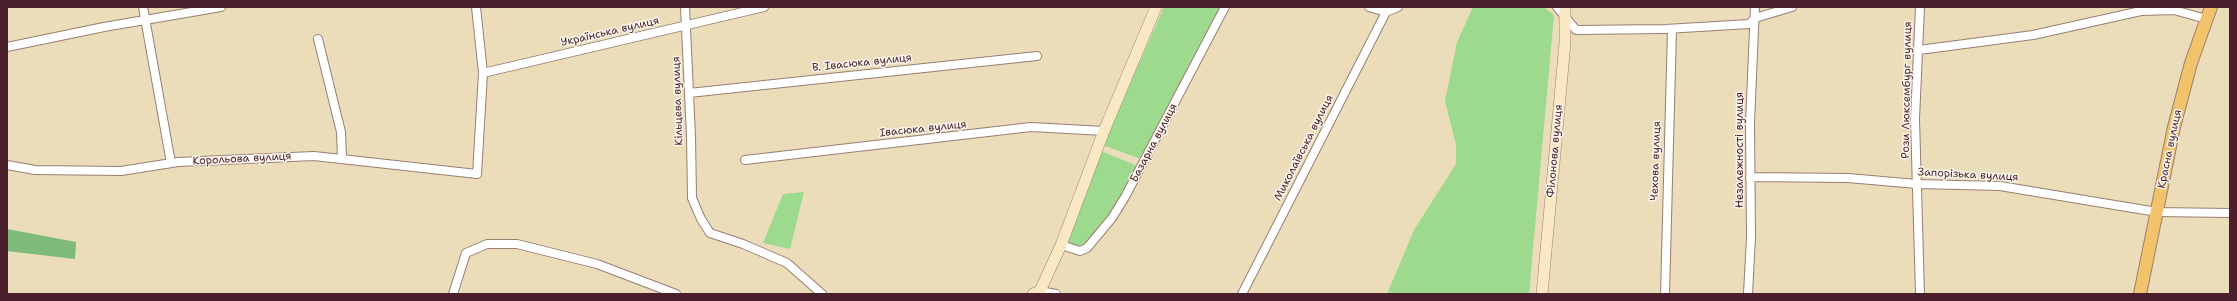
<!DOCTYPE html>
<meta charset="utf-8">
<style>
body{margin:0}
#map{position:relative;width:2237px;height:301px;overflow:hidden;background:#ebddb9;font-family:"Shantell Sans",sans-serif}
canvas{display:block}
.frame{position:absolute;inset:0;border:8px solid #4a1f2b;pointer-events:none}
</style>
<div id="map">
<canvas width="2237" height="301"></canvas>
<div class="frame"></div>
</div>
<script>
const context = document.querySelector('canvas').getContext('2d');
context.lineJoin = 'round';
function fill(path, color) { context.fillStyle = color; context.fill(path, 'evenodd'); }
const toPath = rows => new Path2D(rows.map(r => 'M' + r).join(''));
function strokePath(path, color, width, dash) { context.strokeStyle = color; context.lineWidth = width; context.lineCap = dash ? 'butt' : 'round'; context.setLineDash(dash || []); context.stroke(path); }
function label(font, color, halo, rows, align = 'center') {
  context.font = font + ' "Shantell Sans",sans-serif'; context.lineWidth = 3; context.setLineDash([]); context.textBaseline = 'middle'; context.strokeStyle = halo; context.fillStyle = color; for (const [text, x, y, turn = 0] of rows) {
    context.save(); context.translate(x, y); context.rotate((+turn || 0) * Math.PI / 180); context.textAlign = isNaN(turn) ? turn : align; if (halo) context.strokeText(text, 0, 0); context.fillText(text, 0, 0); context.restore();
  }
}
const green = toPath([
 [1164,7,1223,7,1141,159,1103,145],
 [1473,7,1544,7,1554,15,1529,294,1387,294,1414,230,1456,164,1456,145,1445,101,1457,42],
 [1101,151,1138,166,1127,188,1108,218,1086,246,1078,247,1066,242],
 [804,192,790,249,763,243,783,194]
]);
const forest = toPath([
 [7,229,76,242,75,259,7,251]
]);
const street = toPath([
 [143,7,171,163],
 [685,7,691,136,692,198,701,219,710,233,743,244,787,263,822,294],
 [1369,7,1386,12,1398,7],
 [1557,7,1576,30,1666,29,1749,24,1755,18,1792,7],
 [1920,7,1915,119,1920,294],
 [318,39,341,132,342,159],
 [7,47,104,27,221,7],
 [1919,50,2033,35,2141,11,2174,10,2206,19],
 [483,73,764,7],
 [689,93,1037,56],
 [745,160,1031,127,1104,131],
 [7,165,35,170,121,171,178,162,314,156,477,174,483,73,476,7],
 [1750,177,1848,178,1917,184,2000,186,2157,212,2230,213],
 [1061,245,1080,251,1087,248,1112,218,1125,197,1225,7],
 [1040,291,1056,294],
 [453,294,466,253,487,244,517,244,597,264,676,294],
 [1242,294,1386,12],
 [1665,294,1672,29],
 [1748,294,1751,237,1750,123,1755,7]
]);
const secondary = toPath([
 [1033,294,1040,291,1061,245,1104,131,1156,7],
 [1542,294,1565,43,1565,7]
]);
const primary = toPath([
 [2140,294,2174,127,2191,63,2211,7]
]);
const streetNames = [
 ["Українська вулиця",610,32,-13],
 ["В. Івасюка вулиця",862,63,-6],
 ["Рози Люксембург вулиця",1907,90,-89],
 ["Кільцева вулиця",678,101,-92],
 ["Івасюка вулиця",923,129,-6],
 ["Базарна вулиця",1154,143,-62],
 ["Миколаївська вулиця",1304,148,-63],
 ["Красна вулиця",2170,149,-78],
 ["Незалежності вулиця",1740,150,-90],
 ["Філонова вулиця",1555,151,-85],
 ["Корольова вулиця",242,159,-3],
 ["Чехова вулиця",1656,161,-88],
 ["Запорізька вулиця",1968,175,3]
];
fill(green, '#9dda8e');
fill(forest, '#7eba79');
strokePath(street, '#9a7e72', 10);
strokePath(secondary, '#9a7e72', 12);
strokePath(primary, '#9a7e72', 14);
strokePath(street, '#fff', 8);
strokePath(secondary, '#fae7c3', 11);
strokePath(primary, '#f2c36a', 12);
label('11px', '#4a1f2b', '#fbf7ec', streetNames);
</script>
